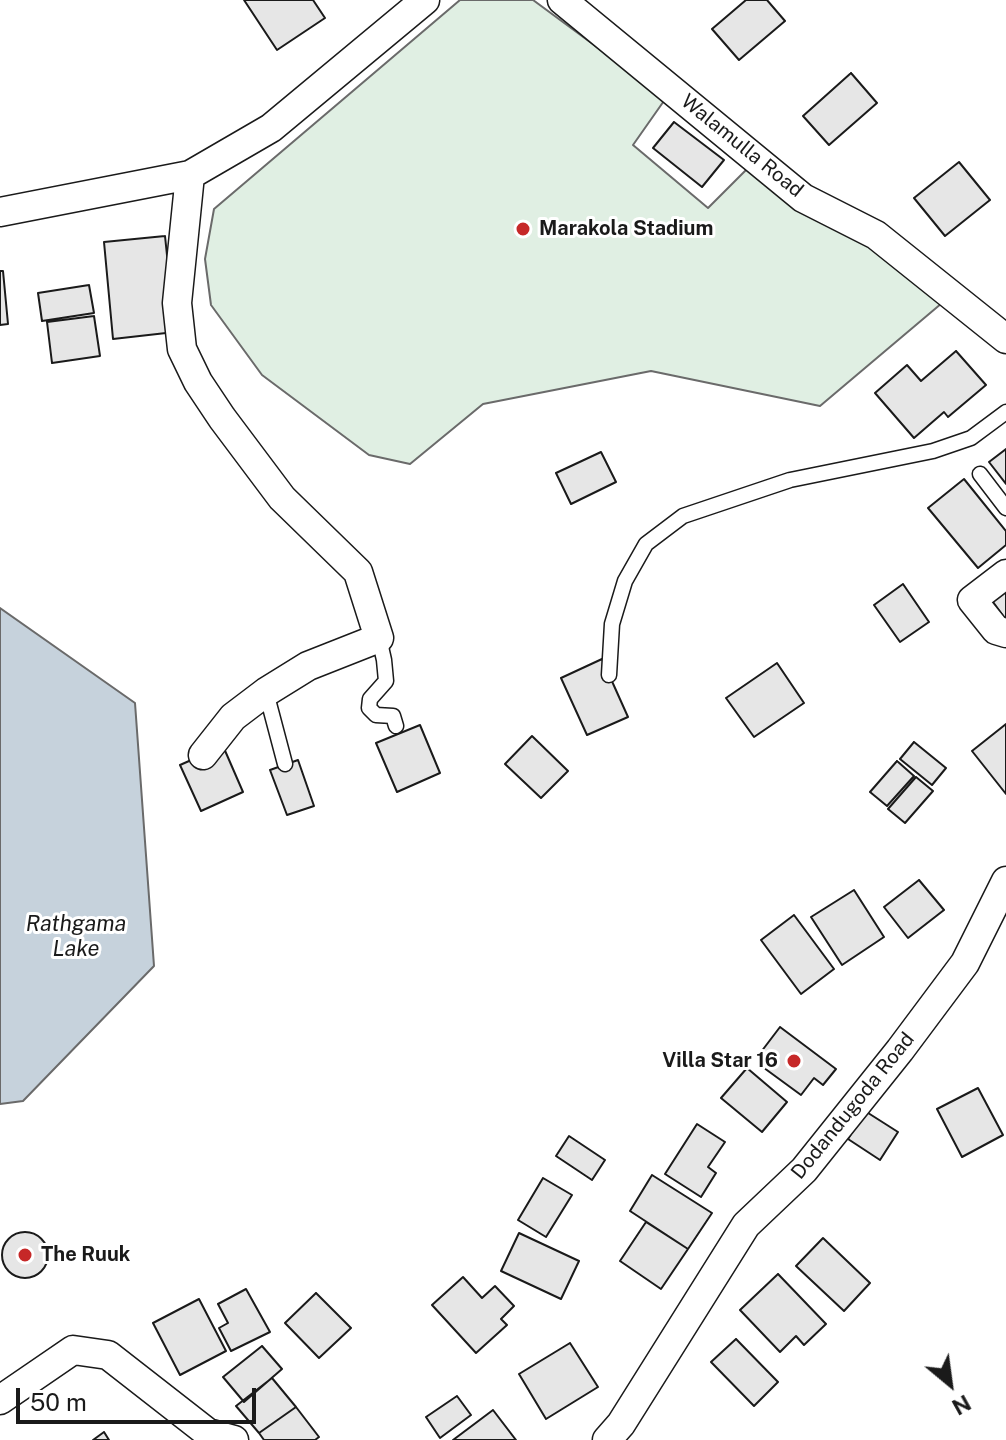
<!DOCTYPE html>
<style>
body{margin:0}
#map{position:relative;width:1006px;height:1440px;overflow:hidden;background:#fff;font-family:"Public Sans",sans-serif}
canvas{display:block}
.north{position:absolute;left:910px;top:1344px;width:80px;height:80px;-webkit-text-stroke:6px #fff;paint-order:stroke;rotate:151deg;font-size:22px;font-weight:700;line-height:32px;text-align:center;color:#1a1a1a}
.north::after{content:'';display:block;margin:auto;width:28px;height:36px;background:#1a1a1a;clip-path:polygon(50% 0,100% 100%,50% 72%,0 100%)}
.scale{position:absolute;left:16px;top:1388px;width:240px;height:36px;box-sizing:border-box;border:4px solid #1a1a1a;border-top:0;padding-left:10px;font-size:24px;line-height:28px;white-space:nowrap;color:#1a1a1a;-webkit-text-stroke:6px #fff;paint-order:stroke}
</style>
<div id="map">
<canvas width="1006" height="1440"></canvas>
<div class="north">N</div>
<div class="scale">50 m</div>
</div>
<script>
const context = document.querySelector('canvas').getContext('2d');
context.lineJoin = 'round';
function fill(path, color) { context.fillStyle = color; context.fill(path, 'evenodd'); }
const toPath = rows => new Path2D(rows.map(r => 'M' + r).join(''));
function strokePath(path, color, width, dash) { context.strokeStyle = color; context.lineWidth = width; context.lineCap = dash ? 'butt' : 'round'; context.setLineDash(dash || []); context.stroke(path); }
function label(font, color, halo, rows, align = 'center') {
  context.font = font + ' "Public Sans",sans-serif'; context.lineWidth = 6; context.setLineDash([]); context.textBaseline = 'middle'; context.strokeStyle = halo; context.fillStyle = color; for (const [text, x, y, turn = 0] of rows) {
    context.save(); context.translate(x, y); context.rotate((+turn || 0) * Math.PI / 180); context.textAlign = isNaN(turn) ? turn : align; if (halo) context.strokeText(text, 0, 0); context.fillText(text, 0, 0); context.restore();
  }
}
const green = toPath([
 [460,0,533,0,666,98,633,145,708,208,750,166,868,245,942,303,820,406,651,371,483,404,410,464,369,455,262,375,211,305,205,259,214,209,460,0]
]);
const water = toPath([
 [0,608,135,703,154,966,23,1101,0,1104,0,608]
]);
const building = toPath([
 [244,0,313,0,325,18,277,50,244,0],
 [746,0,767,0,785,21,739,60,712,29,746,0],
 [851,73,877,103,829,145,803,116,851,73],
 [674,122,724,160,702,187,653,148,674,122],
 [959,162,990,200,945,236,914,198,959,162],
 [165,236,175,332,113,339,104,242,165,236],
 [0,271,3,271,8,324,0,325,0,271],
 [89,285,94,313,42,321,38,293,89,285],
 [94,316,100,356,52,363,47,322,94,316],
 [956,351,986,385,948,417,944,412,914,438,875,393,907,365,921,381,956,351],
 [1006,449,1006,484,989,462,1006,449],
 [601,452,616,482,571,504,556,473,601,452],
 [964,479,1006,531,1006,545,978,568,928,508,964,479],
 [1006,582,1006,620,988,595,1006,582],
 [903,584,929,622,900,642,874,605,903,584],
 [602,659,628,717,587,735,561,678,602,659],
 [777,663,804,703,754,737,726,698,777,663],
 [1006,724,1006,794,972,751,1006,724],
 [420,725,440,773,397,792,376,743,420,725],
 [532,736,568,771,541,798,505,764,532,736],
 [914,742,946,768,932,785,900,759,914,742],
 [223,746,243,792,201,811,180,765,223,746],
 [298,760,314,806,287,815,270,770,298,760],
 [897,761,914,776,887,806,870,792,897,761],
 [916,777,933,791,905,823,888,809,916,777],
 [919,880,944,910,908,938,884,907,919,880],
 [854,890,884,937,842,965,811,917,854,890],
 [794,915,834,969,801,994,761,940,794,915],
 [780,1027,836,1069,823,1085,814,1078,801,1095,760,1065,766,1056,761,1052,780,1027],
 [747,1068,787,1102,762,1132,721,1098,747,1068],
 [978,1088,1003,1135,962,1157,937,1109,978,1088],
 [865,1111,898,1132,880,1160,848,1139,865,1111],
 [697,1124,725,1142,708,1167,716,1173,701,1197,665,1174,697,1124],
 [569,1136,605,1160,592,1180,556,1156,569,1136],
 [652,1175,712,1213,688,1249,630,1211,652,1175],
 [543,1178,572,1195,546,1237,518,1220,543,1178],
 [646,1222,688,1249,661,1289,620,1261,646,1222],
 '2 1255a23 23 0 1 1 46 0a23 23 0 1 1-46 0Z',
 [519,1233,579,1261,561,1299,501,1271,519,1233],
 [823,1238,870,1283,844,1311,796,1266,823,1238],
 [778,1274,826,1324,804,1345,796,1336,780,1352,740,1310,778,1274],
 [463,1277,482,1298,495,1286,514,1306,501,1319,507,1325,476,1353,432,1305,463,1277],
 [246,1289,270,1332,231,1351,219,1328,228,1323,218,1304,246,1289],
 [316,1293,351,1328,319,1358,285,1323,316,1293],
 [199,1299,226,1351,180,1375,153,1323,199,1299],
 [736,1339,778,1382,754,1406,711,1362,736,1339],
 [570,1343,598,1387,546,1419,519,1374,570,1343],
 [262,1346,282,1369,244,1402,223,1377,262,1346],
 [272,1378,296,1407,259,1433,236,1406,272,1378],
 [457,1396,471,1415,440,1438,426,1417,457,1396],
 [296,1407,319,1437,315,1440,264,1440,259,1433,296,1407],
 [493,1410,516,1440,453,1440,493,1410],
 [104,1432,109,1440,93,1440,104,1432]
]);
const lane = toPath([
 [980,474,1006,508],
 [379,638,384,660,386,681,370,699,369,708,376,715,393,716,396,726],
 [609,675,612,624,625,581,646,544,683,516,790,480,933,451,971,438,1006,412],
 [266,692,285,764]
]);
const street = toPath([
 [562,0,803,198,876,235,1006,339],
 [190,175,177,303,182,349,198,382,222,418,282,498,358,572,379,638,308,666,266,692,233,717,203,755],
 [0,212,190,175,271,128,425,0],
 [1006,574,972,600,996,630,1006,633],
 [0,1400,73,1350,108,1355,208,1433,234,1440],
 [607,1440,621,1424,746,1225,804,1170,900,1050,965,963,1006,881]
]);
const markers = [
 [523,229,8,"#c62828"],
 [794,1061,8,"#c62828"],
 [25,1255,8,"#c62828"]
];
const streetNames = [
 ["Walamulla Road",742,146,39],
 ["Dodandugoda Road",853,1106,-51]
];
const poiNames = [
 ["Marakola Stadium",539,229],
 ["Villa Star 16",778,1061,"right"],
 ["The Ruuk",41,1255]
];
const waterNames = [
 ["Rathgama",76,924],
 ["Lake",76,949]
];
fill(green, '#e0efe3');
strokePath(green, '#6a6a6a', 2);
fill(water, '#c6d2dc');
strokePath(water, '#6a6a6a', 2);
fill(building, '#e6e6e6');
strokePath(building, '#1a1a1a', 2);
strokePath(lane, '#1a1a1a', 17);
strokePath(street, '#1a1a1a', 31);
strokePath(lane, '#fff', 14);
strokePath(street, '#fff', 28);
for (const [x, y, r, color] of markers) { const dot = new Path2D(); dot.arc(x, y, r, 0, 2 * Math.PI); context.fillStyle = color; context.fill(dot); strokePath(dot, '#fff', 3); }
label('20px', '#1a1a1a', '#fff', streetNames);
label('bold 20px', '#1a1a1a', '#fff', poiNames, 'left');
label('italic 22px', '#1a1a1a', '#fff', waterNames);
</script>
